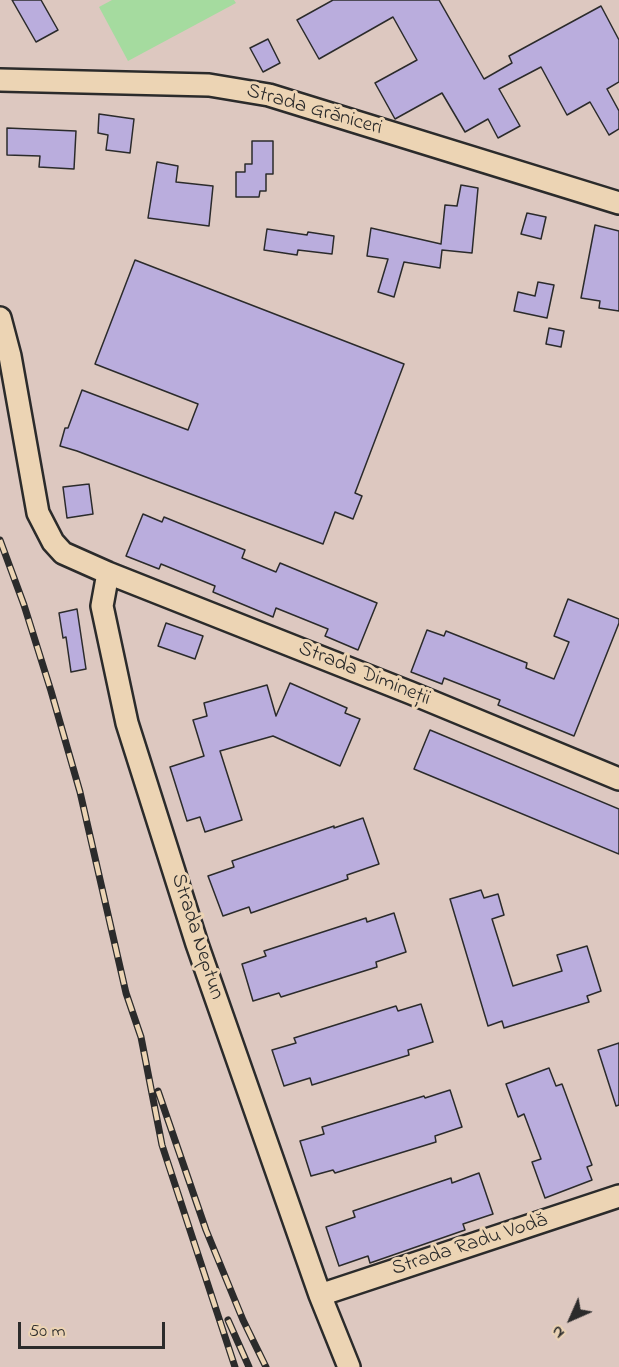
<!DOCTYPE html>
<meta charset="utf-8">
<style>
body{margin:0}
#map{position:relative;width:619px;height:1367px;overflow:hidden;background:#ddc8c0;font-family:"Indie Flower",sans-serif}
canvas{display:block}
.north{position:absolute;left:541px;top:1289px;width:60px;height:60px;-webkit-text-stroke:4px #ecd4b4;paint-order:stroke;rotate:225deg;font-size:16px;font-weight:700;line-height:24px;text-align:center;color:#2b2b2b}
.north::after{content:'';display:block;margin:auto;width:21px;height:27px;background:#2b2b2b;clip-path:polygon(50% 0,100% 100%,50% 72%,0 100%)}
.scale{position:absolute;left:18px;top:1322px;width:147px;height:27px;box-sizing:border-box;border:3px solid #2b2b2b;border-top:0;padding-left:8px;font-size:18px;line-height:21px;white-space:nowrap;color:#2b2b2b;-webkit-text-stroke:4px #ecd4b4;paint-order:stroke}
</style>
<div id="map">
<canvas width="619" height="1367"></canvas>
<div class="north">N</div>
<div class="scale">50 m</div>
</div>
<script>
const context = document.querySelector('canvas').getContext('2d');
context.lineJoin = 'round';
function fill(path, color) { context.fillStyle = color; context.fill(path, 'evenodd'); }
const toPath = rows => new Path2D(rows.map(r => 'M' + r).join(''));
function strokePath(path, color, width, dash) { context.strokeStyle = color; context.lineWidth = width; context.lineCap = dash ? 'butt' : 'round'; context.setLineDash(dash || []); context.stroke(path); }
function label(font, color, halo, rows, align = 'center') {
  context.font = font + ' "Indie Flower",sans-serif'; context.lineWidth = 6; context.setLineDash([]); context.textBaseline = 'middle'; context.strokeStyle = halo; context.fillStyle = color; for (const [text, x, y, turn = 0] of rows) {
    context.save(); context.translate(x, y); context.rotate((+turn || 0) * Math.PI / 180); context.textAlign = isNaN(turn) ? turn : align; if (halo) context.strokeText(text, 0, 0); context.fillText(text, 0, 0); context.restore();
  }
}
const green = toPath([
 [112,0,234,0,236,3,128,61,99,7]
]);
const building = toPath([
 [12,0,41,0,58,30,36,42,12,0],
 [333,0,439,0,484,79,512,63,509,56,601,6,619,40,619,82,607,89,619,111,619,129,609,135,590,102,567,115,541,67,499,89,520,126,498,138,488,119,465,132,442,93,395,119,375,83,417,60,393,17,319,59,297,20,333,0],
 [268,39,280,63,263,72,250,48,268,39],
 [99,114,134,119,130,153,106,150,108,135,98,133,99,114],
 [7,128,76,131,74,169,39,167,40,156,7,155,7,128],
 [252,141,273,141,273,174,266,174,266,191,260,191,259,197,236,197,236,172,245,172,245,164,252,164,252,141],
 [157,162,178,166,176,182,213,186,209,226,148,218,157,162],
 [461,185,478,188,472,253,442,250,440,268,404,262,394,297,378,292,388,259,367,256,371,228,441,244,445,205,457,206,461,185],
 [527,213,546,217,541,239,521,234,527,213],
 [595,225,619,231,619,311,599,308,600,301,581,298,595,225],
 [267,229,307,235,308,232,334,236,332,254,298,250,297,255,264,250,267,229],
 [135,260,404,364,355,493,362,496,353,519,335,512,323,544,77,451,60,446,65,428,68,428,82,390,188,430,198,404,95,364,135,260],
 [538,282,554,285,547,318,514,311,518,292,535,296,538,282],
 [549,328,564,331,561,347,546,344,549,328],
 [89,484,93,514,67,518,63,487,89,484],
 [143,514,162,522,164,517,245,550,242,558,276,572,280,563,377,603,358,650,325,636,328,629,276,608,273,617,213,592,215,586,161,564,159,569,126,556,143,514],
 [568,599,619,619,619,623,574,736,498,705,500,700,444,678,442,684,411,672,427,630,444,636,446,631,527,663,526,668,554,679,569,642,554,636,568,599],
 [77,609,86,669,71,672,66,637,63,638,59,613,77,609],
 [166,623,203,636,195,659,158,646,166,623],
 [290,683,347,708,345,713,360,719,340,766,273,736,220,751,242,820,205,832,200,817,187,821,170,767,204,756,193,720,207,716,204,703,267,685,276,716,290,683],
 [430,730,619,809,619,854,414,769,430,730],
 [363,818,379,864,347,875,348,879,251,913,249,907,223,916,208,876,234,867,232,861,334,826,334,828,363,818],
 [481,890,484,898,498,894,504,915,492,919,513,986,562,971,557,955,587,946,601,991,587,996,589,1002,504,1028,502,1021,488,1026,450,899,481,890],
 [394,913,406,952,376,962,377,967,281,997,279,993,253,1001,242,964,266,956,264,951,366,918,367,922,394,913],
 [421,1004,433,1042,408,1050,409,1055,312,1085,310,1078,284,1086,272,1050,296,1043,294,1038,396,1006,398,1011,421,1004],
 [619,1043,619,1105,616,1106,598,1050,619,1043],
 [549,1068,556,1086,562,1084,592,1165,587,1167,592,1180,545,1198,532,1162,541,1159,524,1114,518,1117,506,1084,549,1068],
 [450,1090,462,1127,435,1136,436,1142,335,1173,333,1170,311,1176,300,1141,324,1134,322,1127,424,1096,425,1098,450,1090],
 [479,1173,493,1214,463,1224,465,1230,370,1263,368,1256,339,1266,326,1227,355,1217,353,1211,451,1178,452,1183,479,1173]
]);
const minor = toPath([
 [0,80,209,85,269,95,619,203],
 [0,318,10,356,38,513,53,542,63,553,108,573,411,693,619,779],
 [108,573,102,606,127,723,197,944,320,1295,349,1367],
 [320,1295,619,1196]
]);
const rail = toPath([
 [0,540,24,605,51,691,80,792,126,993,141,1037,162,1145,235,1367],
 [158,1091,206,1230,243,1320,266,1367],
 [228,1320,249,1367]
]);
const streetNames = [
 ["Strada Grăniceri",314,111,16],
 ["Strada Dimineții",364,675,22],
 ["Strada Neptun",196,937,72],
 ["Strada Radu Vodă",470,1246,-18]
];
fill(green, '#a5db9f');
fill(building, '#baaddd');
strokePath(building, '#2b2b2b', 1.5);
strokePath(minor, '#2b2b2b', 26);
strokePath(minor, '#ecd4b4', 21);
strokePath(rail, '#2b2b2b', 7);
strokePath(rail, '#ecd4b4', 4.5, [14]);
label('21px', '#2b2b2b', '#ecd4b4', streetNames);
</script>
